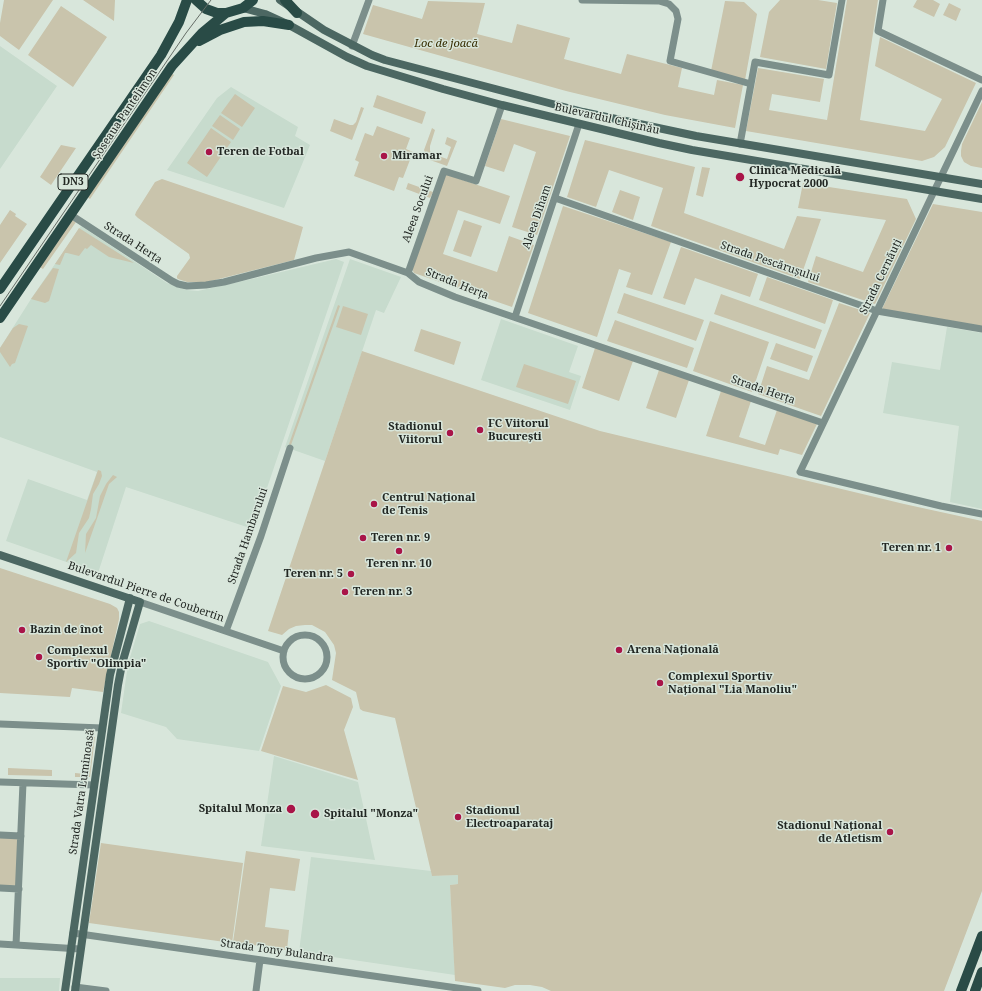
<!DOCTYPE html>
<meta charset="utf-8">
<style>
body{margin:0}
canvas{display:block;background:#d8e6db}
</style>
<canvas width="982" height="991"></canvas>
<script>
const context = document.querySelector('canvas').getContext('2d');
context.lineJoin = 'round';
function fill(path, color) { context.fillStyle = color; context.fill(path, 'evenodd'); }
const toPath = rows => new Path2D(rows.map(r => 'M' + r).join(''));
function strokePath(path, color, width, dash) { context.strokeStyle = color; context.lineWidth = width; context.lineCap = dash ? 'butt' : 'round'; context.setLineDash(dash || []); context.stroke(path); }
function label(font, color, halo, rows, align = 'center') {
  context.font = font + ' "Noto Serif",serif'; context.lineWidth = 3; context.setLineDash([]); context.textBaseline = 'middle'; context.strokeStyle = halo; context.fillStyle = color; for (const [text, x, y, turn = 0] of rows) {
    context.save(); context.translate(x, y); context.rotate((+turn || 0) * Math.PI / 180); context.textAlign = isNaN(turn) ? turn : align; if (halo) context.strokeText(text, 0, 0); context.fillText(text, 0, 0); context.restore();
  }
}
const built = toPath([
 [0,46,57,86,0,169],
 [231,87,298,127,295,136,310,145,284,208,167,170,217,98],
 [81,226,167,283,186,290,198,291,256,278,336,259,344,262,253,529,126,487,98,573,6,541,28,479,87,500,97,472,0,437,0,348,31,299],
 [350,259,401,277,384,313,376,310,325,461,285,447],
 [501,319,578,346,569,372,581,376,570,410,481,380],
 [947,327,982,333,982,509,950,502,959,426,883,413,892,362,940,370],
 [149,621,268,662,281,686,259,751,177,739,166,727,121,713,128,664,140,624],
 [274,756,358,782,375,860,261,846],
 [311,857,431,871,432,876,458,875,458,884,450,885,455,975,299,952],
 [0,978,60,978,59,991,0,991]
]);
const green = toPath([
 [4,0,53,0,19,50,0,36,0,23],
 [83,0,115,0,114,21],
 [780,0,818,0,837,3,826,69,760,57,769,12],
 [847,0,878,0,860,120,925,131,942,99,875,66,880,37,976,83,945,147,934,157,922,161,746,131,758,68,824,79,820,102,772,94,769,110,827,120],
 [917,0,933,0,940,4,934,17,913,7],
 [428,1,485,3,477,34,512,43,517,24,570,38,564,59,621,74,627,54,682,68,678,87,714,95,717,80,743,85,735,128,665,115,566,91,363,34,373,5,422,19],
 [725,1,744,2,757,14,745,80,711,71],
 [949,3,961,9,956,21,943,15],
 [61,6,107,37,73,87,28,55],
 [170,72,174,75,90,199,86,196],
 [235,94,255,108,242,127,221,113],
 [377,95,426,112,422,124,373,107],
 [982,102,982,168,971,166,964,162,961,156,961,151,962,144],
 [361,107,364,108,352,140,330,131,334,119,350,125,353,125,356,122],
 [220,115,240,129,233,140,212,126],
 [501,119,570,136,537,235,512,227,536,152,514,144,504,172,485,166],
 [377,126,410,138,406,149,413,152,403,178,399,177,394,191,354,176,359,162,355,160,365,133,373,136],
 [211,128,231,142,207,177,187,163],
 [432,128,435,130,430,146,430,151,433,154,447,159,451,147,445,144,447,137,457,141,447,166,430,160,427,157,424,150],
 [585,140,695,167,684,213,784,249,797,216,821,219,800,279,651,226,663,188,609,170,596,207,567,197],
 [61,145,76,148,51,185,40,177],
 [702,167,710,168,703,197,696,195],
 [445,174,510,196,500,224,458,210,443,254,497,272,509,236,534,245,512,307,414,273,412,269],
 [162,179,303,227,294,260,207,282,187,282,178,279,177,278,177,276,190,258,189,254,138,218,135,215,136,212,155,182],
 [408,183,433,192,430,198,406,189],
 [803,183,907,199,916,219,875,304,808,282,816,256,863,272,886,220,798,208],
 [620,190,640,197,633,220,612,212],
 [933,204,982,212,982,326,882,309],
 [563,206,671,242,652,295,626,287,631,273,619,269,597,337,528,313],
 [10,210,16,214,15,216,27,224,0,263,0,225],
 [71,219,76,222,43,269,38,266],
 [464,220,482,226,471,257,453,251],
 [79,228,134,263,109,257,91,245,87,249,85,248,79,256,67,253,65,253,60,265,55,264],
 [681,247,758,274,750,297,695,278,685,305,663,298],
 [53,268,59,269,49,301,45,303,31,299],
 [767,277,833,300,825,324,759,300],
 [624,293,704,320,696,341,617,313],
 [721,294,822,330,815,349,714,314],
 [839,303,870,313,821,416,758,394,767,366,809,380],
 [338,305,340,306,291,445,289,444],
 [343,306,368,314,361,335,336,327],
 [615,320,694,348,687,368,607,341],
 [710,321,769,342,752,392,693,371],
 [19,324,28,326,15,363,12,364,10,367,0,352,0,348,13,328],
 [421,329,461,342,454,365,414,351],
 [776,343,813,356,807,372,770,359],
 [595,348,633,361,619,401,582,388],
 [362,351,600,431,904,504,982,521,982,891,944,991,551,991,542,987,530,985,515,985,505,988,455,981,450,885,458,884,458,875,432,876,395,718,363,711,360,709,356,692,332,680,336,653,334,645,325,632,312,625,305,625,296,626,289,629,282,635,268,631],
 [524,364,576,381,568,404,516,387],
 [659,370,689,380,676,418,646,408],
 [721,391,751,401,739,437,765,445,777,410,817,424,802,455,780,449,778,455,706,436],
 [98,470,101,471,102,476,99,484,93,494,91,509,89,518,79,533,76,553,66,562],
 [113,475,117,477,109,484,85,553,86,534,96,518,100,496,106,484],
 [0,568,110,604,117,608,119,612,119,619,103,692,72,688,70,697,0,693],
 [326,685,351,698,353,707,344,730,358,780,261,751,283,686,306,692],
 [89,736,95,737,90,777,75,777,75,773,85,774],
 [8,768,52,770,52,776,8,775],
 [0,837,19,838,17,886,0,885],
 [101,843,243,863,232,943,89,923],
 [246,851,300,859,295,891,270,888,265,927,289,930,287,950,233,942]
]);
const street = toPath([
 [582,0,659,1,669,4,676,11,678,19,670,61,751,84],
 [883,0,878,31,982,80],
 [352,46,369,0],
 [982,91,800,472,941,506,982,514],
 [740,144,755,62,829,75,842,0],
 [555,198,877,311,982,329],
 [71,215,172,281,178,284,187,286,206,285,224,282,316,258,349,252,408,273,419,282,455,297,823,423],
 [408,273,444,171,476,181,502,105],
 [515,317,579,124],
 [140,602,284,651],
 [226,631,261,536,290,448],
 '283 657a22 22 0 1 1 44 0a22 22 0 1 1-44 0Z',
 [0,724,102,728],
 [0,782,94,785],
 [0,835,21,836],
 [0,888,19,889],
 [73,933,478,991],
 [0,944,80,949],
 [16,945,23,783],
 [75,987,106,991],
 [256,991,260,960]
]);
const secondary = toPath([
 [280,0,324,30,372,55,385,60,583,112,696,136,982,184],
 [243,8,265,14,289,25,347,57,367,66,443,89,502,105,659,143,692,150,982,199],
 [0,555,140,602,122,664,118,685,75,991],
 [65,991,110,675,130,598]
]);
const primary = toPath([
 [196,0,206,9,217,13,226,13,243,8,253,0],
 [285,0,297,13],
 [199,41,220,30,244,22,263,21,289,25],
 [0,289,161,55,179,22,187,0],
 [0,318,172,66,202,33,226,13],
 [961,991,982,936],
 [975,991,982,972]
]);
const tram = toPath([
 [0,306,186,33,211,0]
]);
const markers = [
 [209,152,4,"#a91448"],
 [384,156,4,"#a91448"],
 [740,177,5,"#a91448"],
 [480,430,4,"#a91448"],
 [450,433,4,"#a91448"],
 [374,504,4,"#a91448"],
 [363,538,4,"#a91448"],
 [949,548,4,"#a91448"],
 [399,551,4,"#a91448"],
 [351,574,4,"#a91448"],
 [345,592,4,"#a91448"],
 [22,630,4,"#a91448"],
 [619,650,4,"#a91448"],
 [39,657,4,"#a91448"],
 [660,683,4,"#a91448"],
 [291,809,5,"#a91448"],
 [315,814,5,"#a91448"],
 [458,817,4,"#a91448"],
 [890,832,4,"#a91448"]
];
const shields = [
 [73,182,30]
];
const shieldNames = [
 ["DN3",73,182]
];
const parkNames = [
 ["Loc de joacă",446,44]
];
const streetNames = [
 ["Șoseaua Pantelimon",125,114,-56],
 ["Bulevardul Chișinău",607,119,13],
 ["Aleea Socului",418,209,-70],
 ["Aleea Diham",537,217,-71],
 ["Strada Herța",133,243,33],
 ["Strada Pescărușului",770,262,19],
 ["Strada Cernăuți",881,277,-64],
 ["Strada Herța",457,284,22],
 ["Strada Herța",763,390,19],
 ["Strada Hambarului",248,536,-71],
 ["Bulevardul Pierre de Coubertin",146,592,19],
 ["Strada Vatra Luminoasă",82,792,-82],
 ["Strada Tony Bulandra",277,951,8]
];
const poiNames = [
 ["Teren de Fotbal",217,152],
 ["Miramar",392,156],
 ["Clinica Medicală",749,171],
 ["Hypocrat 2000",749,184],
 ["FC Viitorul",488,424],
 ["București",488,437],
 ["Stadionul",442,427,"right"],
 ["Viitorul",442,440,"right"],
 ["Centrul Național",382,498],
 ["de Tenis",382,511],
 ["Teren nr. 9",371,538],
 ["Teren nr. 1",941,548,"right"],
 ["Teren nr. 10",399,564,"center"],
 ["Teren nr. 5",343,574,"right"],
 ["Teren nr. 3",353,592],
 ["Bazin de înot",30,630],
 ["Arena Națională",627,650],
 ["Complexul",47,651],
 ["Sportiv \"Olimpia\"",47,664],
 ["Complexul Sportiv",668,677],
 ["Național \"Lia Manoliu\"",668,690],
 ["Spitalul Monza",282,809,"right"],
 ["Stadionul",466,811],
 ["Electroaparataj",466,824],
 ["Spitalul \"Monza\"",324,814],
 ["Stadionul Național",882,826,"right"],
 ["de Atletism",882,839,"right"]
];
fill(built, '#c7dbcd');
fill(green, '#c9c4ac');
strokePath(street, '#7c8f8b', 7);
strokePath(secondary, '#4c6762', 8);
strokePath(primary, '#294b46', 10);
strokePath(tram, '#656d67', 1);
for (const [x, y, r, color] of markers) { const dot = new Path2D(); dot.arc(x, y, r, 0, 2 * Math.PI); context.fillStyle = color; context.fill(dot); strokePath(dot, '#d8e6db', 1.5); }
for (const [x, y, w] of shields) { const box = new Path2D(); box.roundRect(x - w / 2, y - 8, w, 16, 3); context.fillStyle = '#d8e6db'; context.fill(box); strokePath(box, '#222723', 1); }
label('bold 10px', '#222723', null, shieldNames);
label('italic 11px', '#362c00', '#d8e6db', parkNames);
label('11px', '#222723', '#d8e6db', streetNames);
label('bold 11px', '#222723', '#d8e6db', poiNames, 'left');
</script>
